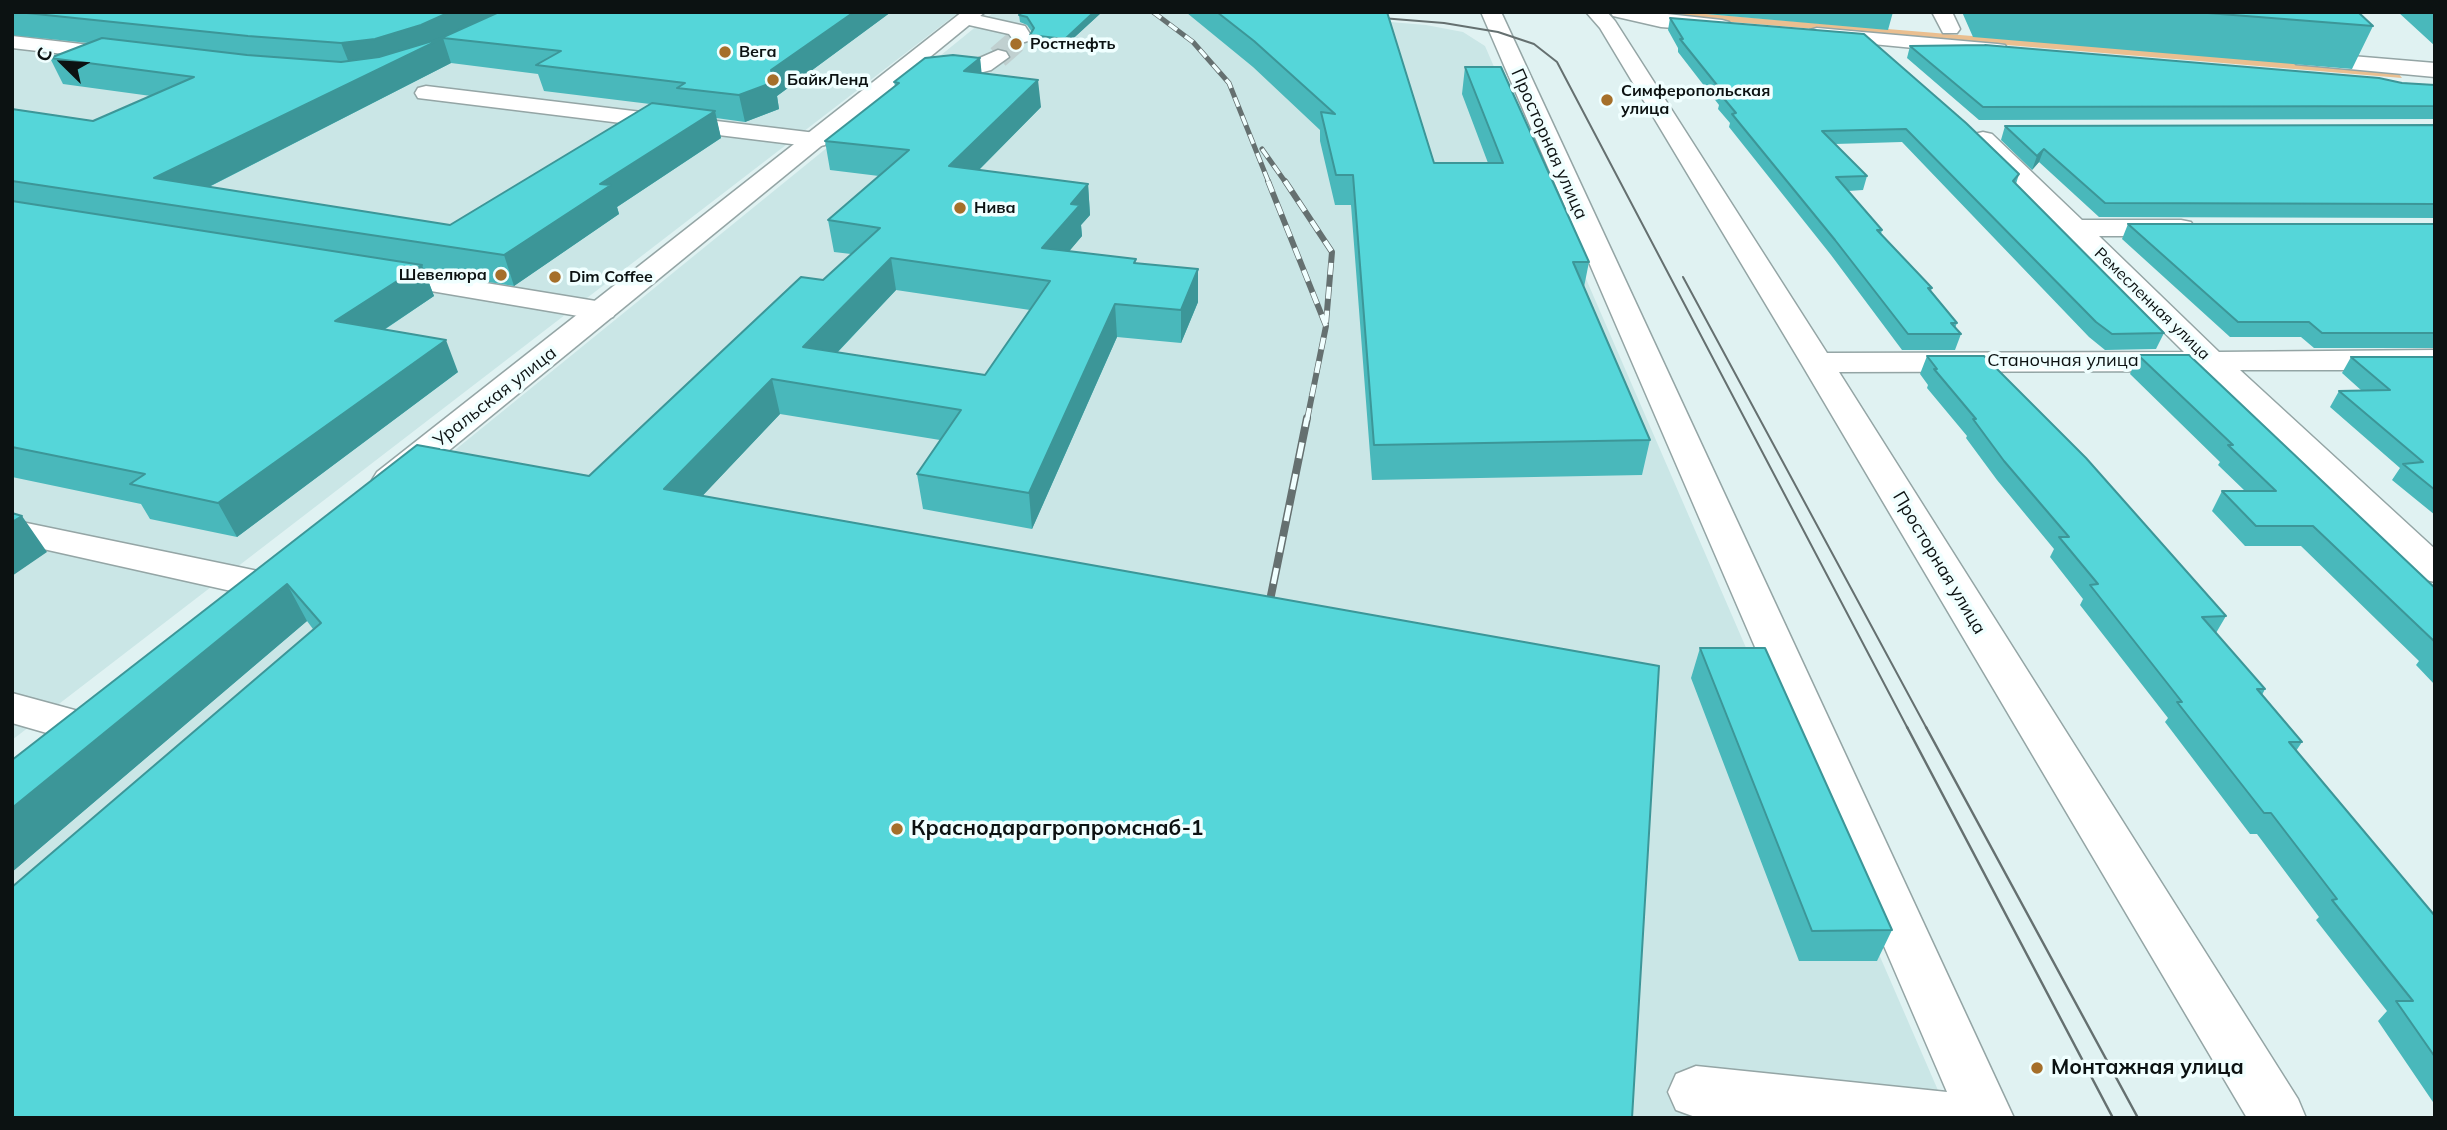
<!DOCTYPE html>
<meta charset="utf-8">
<style>
body{margin:0}
#map{position:relative;width:2447px;height:1130px;overflow:hidden;background:#e0f2f2;font-family:Mulish,sans-serif}
canvas{display:block}
.frame{position:absolute;inset:0;border:14px solid #0c1212;pointer-events:none}
.north{position:absolute;left:28px;top:28px;width:70px;height:70px;-webkit-text-stroke:5px #f0ffff;paint-order:stroke;rotate:294deg;font-size:19px;font-weight:700;line-height:28px;text-align:center;color:#0c1212}
.north::after{content:'';display:block;margin:auto;width:24px;height:32px;background:#0c1212;clip-path:polygon(50% 0,100% 100%,50% 72%,0 100%)}
</style>
<div id="map">
<canvas width="2447" height="1130"></canvas>
<div class="frame"></div>
<div class="north">С</div>
</div>
<script>
const context = document.querySelector('canvas').getContext('2d');
context.lineJoin = 'round';
function fill(path, color) { context.fillStyle = color; context.fill(path, 'evenodd'); }
const toPath = rows => new Path2D(rows.map(r => 'M' + r).join(''));
function strokePath(path, color, width, dash) { context.strokeStyle = color; context.lineWidth = width; context.lineCap = dash ? 'butt' : 'round'; context.setLineDash(dash || []); context.stroke(path); }
function label(font, color, halo, rows, align = 'center') {
  context.font = font + ' Mulish,sans-serif'; context.lineWidth = 7; context.setLineDash([]); context.textBaseline = 'middle'; context.strokeStyle = halo; context.fillStyle = color; for (const [text, x, y, turn = 0] of rows) {
    context.save(); context.translate(x, y); context.rotate((+turn || 0) * Math.PI / 180); context.textAlign = isNaN(turn) ? turn : align; if (halo) context.strokeText(text, 0, 0); context.fillText(text, 0, 0); context.restore();
  }
}
const built = toPath([
 [12,12,959,12,12,740],
 [994,12,1273,12,1426,25,1463,32,1485,46,1950,1118,12,1118,12,810]
]);
const green = toPath([
 [1682,12,2383,70,2398,73,2402,78,1684,18,1677,15]
]);
const minorTunnel = toPath([
 [998,57,1021,37]
]);
const minor = toPath([
 [1481,12,1501,12,2014,1118,1698,1118,1676,1110,1668,1092,1676,1074,1696,1066,1947,1092,1481,12],
 [1586,12,1607,12,1615,21,1827,353,2184,352,1974,144,1971,139,1974,134,1983,132,1992,134,2082,220,2181,220,2191,222,2195,228,2191,234,2181,236,2099,236,2219,352,2435,350,2435,370,2240,370,2435,549,2435,582,2421,579,2203,371,1839,372,2298,1099,2306,1118,2247,1118,1801,363,1600,28,1586,12],
 [1610,12,1649,12,1722,20,1729,22,1732,26,1729,30,1722,32,1661,27,1613,16,1610,12],
 [1932,12,1952,12,1960,29,1957,33,1943,33,1932,12],
 [967,13,1025,26,1032,37,1028,41,1021,43,1014,41,1009,34,960,23,957,19,960,15,967,13],
 [1817,28,1997,44,2005,45,2008,50,2005,55,1997,56,1810,38,1807,34,1810,30,1817,28],
 [12,36,125,49,133,50,136,55,133,60,125,61,12,48,12,36],
 [998,50,1006,52,1009,57,991,70,945,82,922,80,919,75,922,70,945,68,975,60,998,50],
 [2304,52,2435,63,2435,77,2296,64,2293,59,2296,54,2304,52],
 [426,86,816,133,825,135,828,140,825,145,816,147,418,98,415,93,418,88,426,86],
 [376,265,602,302,613,305,617,311,613,317,602,320,366,280,362,274,366,268,376,265],
 [12,520,258,571,272,575,278,584,272,593,258,597,12,542,12,520],
 [12,693,93,715,100,726,93,737,78,742,12,723,12,693]
]);
const major = toPath([
 [962,12,985,12,403,488,390,491,377,488,372,480,377,472,962,12]
]);
const tramFar1 = toPath([
 [1369,17,1444,23,1498,32,1534,44,1557,62,1908,729],
 [1683,277,1927,729]
]);
const tram = toPath([
 [1907,727,2113,1118],
 [1926,727,2138,1118]
]);
const railFar2 = toPath([
 [1153,12,1193,42,1229,83,1269,183],
 [1262,149,1286,183]
]);
const railFar1 = toPath([
 [1268,181,1326,326,1307,420],
 [1285,181,1332,252,1326,323]
]);
const rail = toPath([
 [1267,615,1307,418]
]);
const wall = toPath([
 [12,12,891,12,777,96,779,109,745,122,716,118,721,138,617,207,619,214,514,286,425,272,434,296,384,330,458,372,237,537,150,519,141,504,12,477,12,109,93,121,151,96,63,84,50,58,88,43,12,35],
 [451,63,538,74,544,91,650,104,450,225,209,187],
 [1102,12,1065,46,1031,42,1030,35,1032,32,1027,25,1020,22,1019,15],
 [1187,12,1387,12,1434,163,1488,163,1462,94,1465,67,1589,262,1584,287,1650,440,1642,475,1372,480,1351,205,1335,205,1320,141,1320,130,1253,67,1187,13],
 [1683,12,1893,12,1888,30],
 [1962,12,2358,12,2373,26,2352,69,1973,37],
 [2398,12,2435,12,2435,46],
 [1670,18,2019,174,2016,184,2164,333,2156,349,2105,350,2089,337,1902,142,1835,144,1867,176,1863,190,1848,191,1882,230,1881,234,1932,288,1931,291,1957,323,1955,328,1961,334,1955,350,1902,350,1831,255,1729,127,1730,123,1718,109,1719,105,1678,52,1678,48,1668,30],
 [1910,46,2435,85,2435,119,1979,120,1907,58],
 [980,58,981,73,1041,107,979,170,1088,184,1090,215,1081,225,1082,236,1069,251,1136,263,1198,302,1181,343,1117,337,1032,529,923,509,917,474,940,440,780,414,702,496,313,629,307,621,12,872,417,445,589,476,823,280,851,254,834,252,828,220,879,176,830,170,825,141,895,86,894,82],
 [896,290,1030,310,985,375,837,353],
 [2435,125,2435,218,2099,217,2039,162,2032,170,2001,140,2005,126],
 [2128,224,2435,224,2435,348,2314,348,2301,337,2230,337,2122,239],
 [2138,355,2435,588,2435,685,2416,665,2419,661,2301,546,2245,546,2212,511,2222,491,2245,491,2218,465,2220,462,2130,374],
 [1927,356,2226,616,2216,633,2265,689,2262,695,2302,742,2296,751,2435,916,2435,1105,2378,1021,2387,1011,2316,920,2319,917,2257,834,2250,834,2165,722,2168,718,2080,605,2083,599,2050,557,2054,549,1997,480,1966,438,1967,436,1927,388,1928,385,1920,374],
 [2351,357,2435,357,2435,515,2392,480,2400,468,2330,407,2339,391,2362,391,2342,373],
 [1700,648,1892,930,1877,961,1799,961,1691,678]
]);
const shadedWall = toPath([
 [450,12,514,12,443,38,451,63,173,205,154,178,351,68,341,43],
 [854,12,891,12,777,96,779,109,745,122,739,95,771,70],
 [1094,12,1102,12,1065,46,1065,39],
 [980,58,983,85,964,71],
 [1038,80,1041,107,953,196,949,166],
 [715,111,721,138,617,207,619,214,514,286,504,255,600,184],
 [2044,149,2039,162,2032,170,2037,156],
 [1088,184,1090,215,1081,225,1082,236,1045,280,1042,248,1071,204],
 [891,258,896,290,810,381,803,347],
 [422,265,434,296,349,353,335,321],
 [1198,269,1198,302,1181,343,1181,310],
 [1115,304,1117,337,1032,529,1029,493],
 [446,340,458,372,237,537,218,503],
 [772,379,780,414,675,525,664,489],
 [22,516,47,552,12,576,12,522],
 [287,584,307,621,12,872,12,808]
]);
const building = toPath([
 [17,12,450,12,421,25,375,39,341,43,248,36,17,12],
 [499,12,854,12,771,70,774,82,739,95,677,88,685,83,536,65,561,51,443,38,154,178,450,225,652,103,715,111,600,184,611,185,504,255,12,181,12,109,93,121,194,77,50,58,102,38,247,55,341,62,379,57,439,39,499,12],
 [1022,12,1094,12,1065,39,1030,35,1034,28,1027,17,1019,15,1022,12],
 [1217,12,1387,12,1434,163,1503,163,1465,67,1501,67,1589,262,1573,262,1650,440,1374,445,1353,175,1336,175,1321,112,1335,114,1254,41,1217,12],
 [2195,12,2358,12,2373,26,2195,12],
 [1670,18,1864,34,1966,123,2019,174,2013,181,2164,333,2112,334,2096,322,1906,129,1822,131,1867,176,1836,177,1882,230,1877,230,1932,288,1928,288,1957,323,1951,323,1961,334,1908,334,1835,240,1732,114,1736,113,1721,95,1725,95,1680,39,1683,39,1670,18],
 [1985,45,2379,78,2402,83,2435,85,2435,106,1983,107,1910,46,1985,45],
 [953,55,980,58,964,71,1038,80,949,166,1088,184,1071,204,1080,205,1042,248,1136,259,1134,263,1198,269,1181,310,1115,304,1029,493,917,474,961,410,772,379,664,489,1659,666,1632,1118,12,1118,12,887,321,623,287,584,12,808,12,760,417,445,589,476,801,277,823,280,880,228,828,220,909,150,825,141,899,83,894,82,925,58,953,55],
 [891,258,1050,281,985,375,803,347,891,258],
 [2435,125,2435,204,2105,203,2044,149,2037,156,2005,126,2435,125],
 [12,201,422,265,335,321,446,340,218,503,130,484,145,474,12,447,12,201],
 [2128,224,2435,224,2435,333,2322,333,2309,322,2238,322,2128,224],
 [2138,355,2189,355,2435,588,2435,642,2313,526,2256,526,2222,491,2276,491,2228,445,2233,445,2138,355],
 [1927,356,1984,356,2086,458,2226,616,2202,617,2265,689,2257,689,2302,742,2289,742,2435,916,2435,1057,2396,1001,2413,1001,2332,900,2337,899,2271,813,2264,813,2177,702,2182,702,2090,585,2098,584,2059,537,2069,537,2004,461,1973,419,1976,419,1934,369,1937,369,1927,356],
 [2351,357,2435,357,2435,490,2403,464,2423,462,2339,391,2390,390,2351,357],
 [12,513,22,516,12,522,12,513],
 [1700,648,1765,648,1892,930,1812,931,1700,648]
]);
const markers = [
 [1016,44,7,"#a56f2a"],
 [725,52,7,"#a56f2a"],
 [773,80,7,"#a56f2a"],
 [1607,100,7,"#a56f2a"],
 [960,208,7,"#a56f2a"],
 [501,275,7,"#a56f2a"],
 [555,277,7,"#a56f2a"],
 [897,829,7,"#a56f2a"],
 [2037,1068,7,"#a56f2a"]
];
const farPoinames = [
 ["Ростнефть",1030,44],
 ["Вега",739,52],
 ["БайкЛенд",787,80],
 ["Симферопольская",1621,91],
 ["улица",1621,109],
 ["Нива",974,208],
 ["Шевелюра",487,275,"right"],
 ["Dim Coffee",569,277]
];
const farStreetnames = [
 ["Ремесленная улица",2152,304,44]
];
const streetNames = [
 ["Просторная улица",1549,144,66],
 ["Станочная улица",2063,361],
 ["Уральская улица",495,397,-38],
 ["Просторная улица",1939,563,59]
];
const nearPoinames = [
 ["Краснодарагропромснаб-1",911,829],
 ["Монтажная улица",2051,1068]
];
fill(built, '#cae6e6');
fill(green, '#eabf90');
strokePath(minorTunnel, '#c0d0d0', 23, [23, 11]);
strokePath(minor, '#94a5a5', 3);
strokePath(major, '#94a5a5', 3);
fill(minor, '#fff');
fill(major, '#fff');
strokePath(tramFar1, '#657070', 2);
strokePath(tram, '#657070', 2.5);
strokePath(railFar2, '#657070', 5);
strokePath(railFar1, '#657070', 6);
strokePath(rail, '#657070', 8);
strokePath(railFar2, '#f0ffff', 3.5, [10]);
strokePath(railFar1, '#f0ffff', 4.5, [12]);
strokePath(rail, '#f0ffff', 5, [16]);
fill(wall, '#49b8bb');
fill(shadedWall, '#3c9698');
fill(building, '#55d6d9');
strokePath(building, '#3c9698', 2);
for (const [x, y, r, color] of markers) { const dot = new Path2D(); dot.arc(x, y, r, 0, 2 * Math.PI); context.fillStyle = color; context.fill(dot); strokePath(dot, '#f0ffff', 2.5); }
label('bold 16px', '#0c1212', '#f0ffff', farPoinames, 'left');
label('16px', '#0c1212', '#f0ffff', farStreetnames);
label('18px', '#0c1212', '#f0ffff', streetNames);
label('bold 21px', '#0c1212', '#f0ffff', nearPoinames, 'left');
</script>
